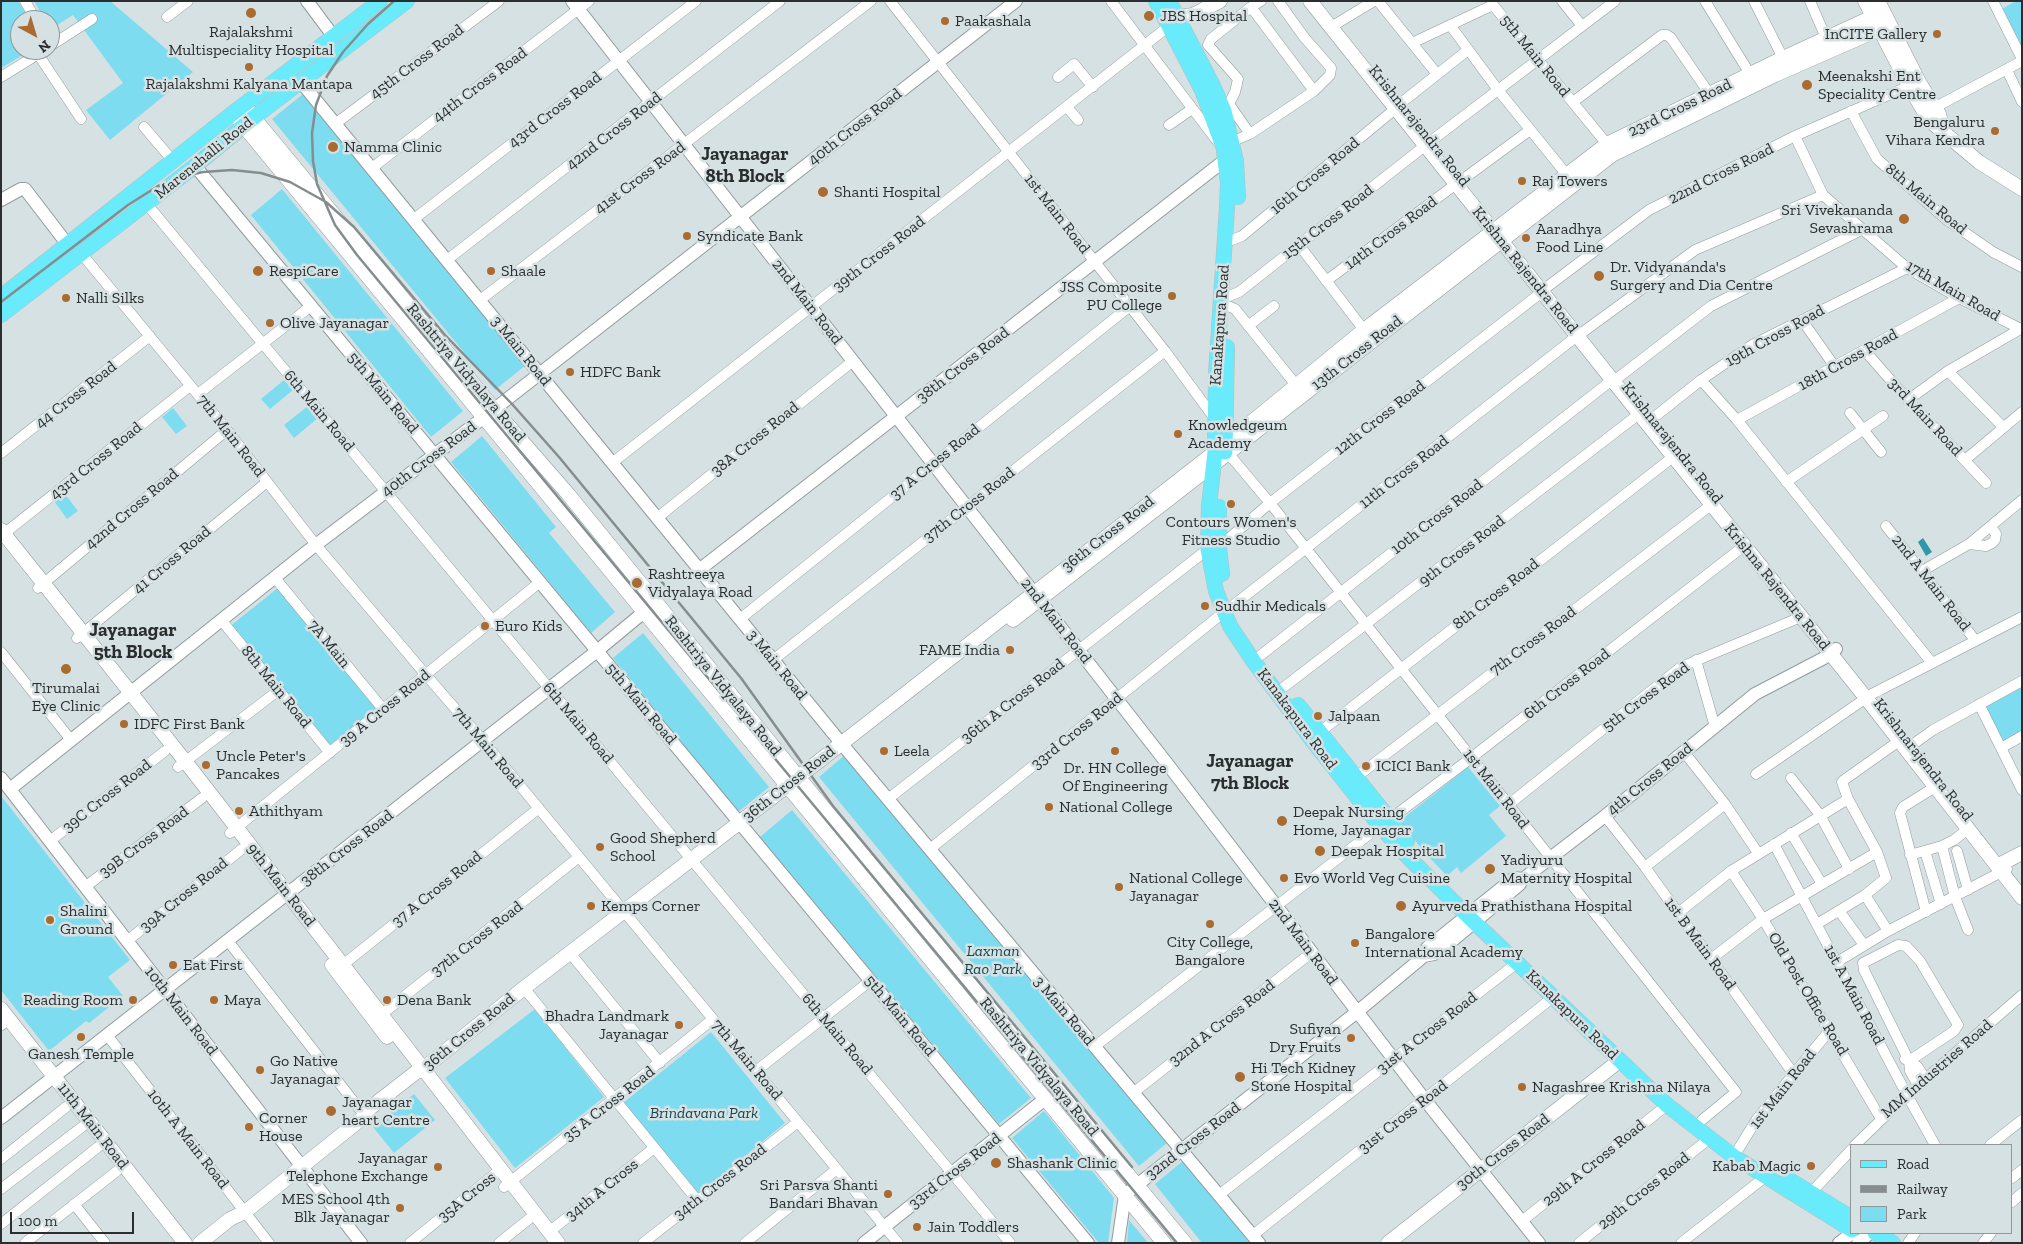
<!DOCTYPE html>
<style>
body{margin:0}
#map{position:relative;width:2023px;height:1244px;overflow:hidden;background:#d6e1e3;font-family:"Zilla Slab",serif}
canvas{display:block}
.frame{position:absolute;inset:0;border:2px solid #2a2e2f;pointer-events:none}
.legend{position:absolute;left:1850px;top:1144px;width:162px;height:90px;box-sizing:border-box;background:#d6e1e3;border:1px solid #91999b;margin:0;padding:6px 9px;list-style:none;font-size:15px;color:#2a2e2f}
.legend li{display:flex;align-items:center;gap:10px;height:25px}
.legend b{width:25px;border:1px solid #91999b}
.north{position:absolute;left:10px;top:10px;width:50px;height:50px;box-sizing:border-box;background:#d6e1e3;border:1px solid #91999b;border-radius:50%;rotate:141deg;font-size:14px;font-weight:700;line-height:20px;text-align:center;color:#2a2e2f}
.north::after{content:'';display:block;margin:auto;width:18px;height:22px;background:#a96b30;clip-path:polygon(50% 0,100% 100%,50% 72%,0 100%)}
.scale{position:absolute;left:10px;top:1212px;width:124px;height:22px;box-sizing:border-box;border:2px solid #2a2e2f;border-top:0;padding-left:6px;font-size:15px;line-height:18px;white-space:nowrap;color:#2a2e2f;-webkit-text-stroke:4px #d6e1e3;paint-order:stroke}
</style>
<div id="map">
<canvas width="2023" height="1244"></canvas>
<div class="frame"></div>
<ul class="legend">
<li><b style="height:6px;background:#6aebfc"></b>Road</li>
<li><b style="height:6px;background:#858d8e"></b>Railway</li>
<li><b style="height:14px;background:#7ddcef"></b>Park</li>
</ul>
<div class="north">N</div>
<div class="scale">100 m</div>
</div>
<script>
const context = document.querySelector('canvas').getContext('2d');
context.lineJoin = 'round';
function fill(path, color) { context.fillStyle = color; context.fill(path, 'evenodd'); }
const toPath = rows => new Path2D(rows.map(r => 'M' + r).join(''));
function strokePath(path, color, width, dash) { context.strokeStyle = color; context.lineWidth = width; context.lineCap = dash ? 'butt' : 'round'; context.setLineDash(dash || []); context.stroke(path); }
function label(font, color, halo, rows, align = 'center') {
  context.font = font + ' "Zilla Slab",serif'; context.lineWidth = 5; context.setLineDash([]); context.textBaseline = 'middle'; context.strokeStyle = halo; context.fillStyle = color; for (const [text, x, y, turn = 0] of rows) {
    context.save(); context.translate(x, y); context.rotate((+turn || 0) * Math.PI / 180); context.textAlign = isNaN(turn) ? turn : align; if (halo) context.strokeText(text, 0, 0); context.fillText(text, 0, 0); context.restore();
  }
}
const green = toPath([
 [1,1,18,1,30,20,20,20,20,50,31,50,1,68],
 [34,1,110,1,193,72,110,140,86,110,123,83,73,15,51,29,50,20,45,20],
 [2016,1,2022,1,2022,49,2002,9],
 [303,94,526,365,495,390,272,119],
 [282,189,463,411,431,437,251,215],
 [284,380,293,390,270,409,261,399],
 [308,406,318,418,294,438,284,425],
 [173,408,187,426,176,434,162,417],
 [482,436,556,527,549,533,615,612,591,633,451,462],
 [64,493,78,511,67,519,54,501],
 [279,587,378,708,329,749,229,627],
 [643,633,769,787,738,812,613,658],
 [2022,681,2022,735,2000,747,1979,704],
 [846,754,1167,1143,1139,1166,819,777],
 [1468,767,1500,806,1489,815,1506,836,1461,873,1457,867,1447,876,1424,852,1400,821],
 [1,796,130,960,108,977,123,996,89,1023,86,1021,49,1051,1,990],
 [792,810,1031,1098,999,1124,760,837],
 [535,1009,604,1097,515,1168,445,1078],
 [711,1032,785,1123,697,1195,623,1103],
 [414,1094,435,1120,394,1153,373,1127],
 [1044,1111,1114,1198,1108,1243,1099,1243,1012,1138],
 [1184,1160,1250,1243,1202,1243,1155,1184],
 [1129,1220,1148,1243,1127,1243]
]);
const water = toPath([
 [1923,538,1932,552,1926,556,1918,542]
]);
const minor = toPath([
 [25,1,36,20],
 [890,1,1165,351,1215,419,1217,420],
 [1111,1,1217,141],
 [1261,1,1251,7,1314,91],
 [1378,1,1437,74],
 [1562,1,1582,26],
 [1705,1,1750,74],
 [1754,1,1783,58],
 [1810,1,1826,38],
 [1993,1,2022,59],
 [167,17,188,1],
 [1450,25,1498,90,1567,175],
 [1331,27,1374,1],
 [1412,43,1493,5,1611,149],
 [50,46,92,19],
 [38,54,81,119],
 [2007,70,2022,102],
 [1,77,43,51],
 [1058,77,1074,64,1093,87],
 [1573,102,1662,35,1667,35,1671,38,1713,99],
 [1401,103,1468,50],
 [1067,107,1078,120],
 [1930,110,2022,61],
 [1851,111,1877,159,1947,220,1993,252,2022,267],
 [335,124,499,1],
 [1169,125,1192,109],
 [144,127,173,161],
 [1250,134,1229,104,1235,92,1238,79,1208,45,1211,39,1251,7],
 [1795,136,1823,195,1907,268,1959,298,2021,329],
 [1231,142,1250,134,1314,91,1330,75,1331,68,1304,37,1278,1],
 [372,168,589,1],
 [1462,180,1530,130],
 [146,203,1010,1243],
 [414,219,696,1],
 [1232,240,1242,236,1395,109],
 [1299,245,1364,330],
 [81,253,227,430,316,545,426,675,479,736,898,1243],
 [447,260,780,1],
 [1326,281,1456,184],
 [1547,287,1649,210,1795,136,1909,86],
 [1229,296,1239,292,1431,141,1615,1],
 [480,300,871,1],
 [1228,306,1235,309,1296,385],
 [1802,320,1835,367],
 [1248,326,1274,306],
 [1583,332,1695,250,1823,195],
 [1865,351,1908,400,1986,483],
 [1948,371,2003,427],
 [1619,377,1711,306,1863,229],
 [1701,380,1737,420,1932,663],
 [198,394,311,306],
 [1908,400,1948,371,2022,328],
 [1850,413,1881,452],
 [1652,419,1701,380,1752,345,1907,268],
 [1737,420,1959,298],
 [1,453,150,336],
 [1225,455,1233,459,1270,503,1736,1092,1702,1120],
 [1965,460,2022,412],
 [612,463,1169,26],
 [1786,482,1883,416],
 [657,518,853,361],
 [1886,526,1975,640],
 [1,536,190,386],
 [1969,544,1986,546,1992,543,1995,540,1996,534,1991,527],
 [1219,547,1270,503,1542,292],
 [1922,571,1969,544,2022,500],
 [275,578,383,709],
 [38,588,227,430],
 [1231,607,1577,336],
 [740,619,1130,306],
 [222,621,330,753],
 [77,638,267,482],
 [1,652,71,740],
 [1261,655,1612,380],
 [773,660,1165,351],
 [1696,660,1715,727],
 [1284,687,1639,414],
 [1979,704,2022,790],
 [1320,732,1673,457],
 [1912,745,1933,730,2022,681],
 [2001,748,2022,736],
 [1684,752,1725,804,1758,853],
 [178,767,279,690],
 [1756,774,1872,694,2022,617],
 [1355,778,1711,505],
 [1791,778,1820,815,1849,869],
 [888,799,1208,549],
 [1848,799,1877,852],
 [1508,805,1681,667,1801,617],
 [1605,816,1645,867,1793,1073],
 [1389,820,1471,758,1744,546],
 [230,833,540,582],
 [1791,833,1822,884],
 [50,841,165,751],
 [1774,844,1907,1095,1935,1145],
 [1942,846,1955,897,1968,930],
 [930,849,1224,612],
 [1925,851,1941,904],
 [1957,851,1968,890],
 [1910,855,1942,846,1954,840,1968,829],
 [1645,867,1725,804],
 [1731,871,1763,919,1881,1119],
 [85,887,202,798],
 [1865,895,1888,931],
 [1840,912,1864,945],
 [1926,912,1900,813,1903,807,1935,787],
 [1678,913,1731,871,1848,799,1842,782,1844,780,1899,741],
 [127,941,242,849],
 [228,941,365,1116],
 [570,953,660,1063],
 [1711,959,1763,919,1877,852,1886,878,1865,895,1817,924],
 [1837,962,1888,931,2007,869],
 [339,968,539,808],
 [524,988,697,1200],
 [377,1018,579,857],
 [1,1025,2,1025],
 [107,1035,269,1243],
 [1094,1047,1380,826],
 [1905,1059,1917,1066,1925,1078],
 [1909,1061,1954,1031,1958,1025,1920,961,1906,946,1898,945,1863,963,1864,970,1909,1061,1910,1071,1918,1085],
 [756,1071,870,981],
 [1133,1093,1311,953],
 [1855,1145,1907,1095,2022,995],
 [1990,1145,2022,1120],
 [1739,1148,1757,1119,1830,1030],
 [1,1159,66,1107],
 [2012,1178,2022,1170],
 [504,1187,713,1019],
 [1,1189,82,1127],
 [1219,1195,1517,963],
 [1808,1196,1852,1149],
 [2012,1202,2022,1193],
 [74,1204,105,1243],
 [1522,1221,1667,1105],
 [1,1224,98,1147],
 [549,1232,654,1148],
 [1253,1235,1552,998],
 [25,1243,117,1171],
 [410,1243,501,1169],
 [499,1243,529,1219],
 [643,1243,798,1122],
 [745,1243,837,1169],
 [1579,1243,1710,1138],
 [1681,1243,1765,1177],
 [1908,1243,1915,1233],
 [1983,1243,1991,1233]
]);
const tertiary = toPath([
 [307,1,334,37],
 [572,1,1169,766,1425,1100,1539,1243],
 [301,82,841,743,1259,1243],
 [195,166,1088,1243],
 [1,200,21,189,25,189,68,245],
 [699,570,1225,160],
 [1,778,361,1243],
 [10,789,309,550,483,418,1016,1],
 [1424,956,1427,948,1514,878,1523,879],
 [1,1118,597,651,644,612],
 [864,1243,1045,1099],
 [1118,1243,1125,1195,1137,1185,1357,1012,1424,956,1434,954,1452,941,1519,885,1523,879,1605,816,1755,694,1824,658,1836,649],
 [1839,1243,1852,1233],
 [1858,1243,1870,1233]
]);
const secondary = toPath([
 [1310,1,1866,698,2022,898],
 [1865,1,1909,86,1929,120,1979,162,2022,189],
 [1878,1,1919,82,1939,114,1943,130],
 [1169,26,1185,16,1193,15,1220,1],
 [244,106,494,409,568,494,798,777,1185,1243],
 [233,113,1164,1243],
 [1,530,185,761,558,1243],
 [1013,620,1612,155,1775,75,1889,25],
 [1997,866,2022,853],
 [332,965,387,1037],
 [1,1009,185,1243],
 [200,1243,230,1219,245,1212,365,1116,370,1108,415,1073,423,1069,524,988,787,786,1215,452,1364,330,1607,144,1783,58,1883,12],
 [1388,1243,1619,1061]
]);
const primary = toPath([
 [1156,1,1202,90,1224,149,1225,160,1228,183,1227,207,1216,374,1215,452,1209,506,1208,549,1216,591,1230,626,1254,662,1312,740,1380,826,1405,854,1472,920,1667,1105,1733,1156,1852,1230],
 [1169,1,1213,86,1224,111,1236,161,1238,197],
 [1,297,233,113,380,1],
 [1,315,195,166,253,118,407,1],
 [1225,452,1227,347],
 [1219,507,1219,547,1222,574],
 [1298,705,1407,841],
 [1788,1179,1852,1218],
 [1875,1233,1893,1243]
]);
const rail = toPath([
 [394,1,368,24,343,52,327,76,316,105,312,133,313,161,317,184,335,225,357,255,1177,1243],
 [1,302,128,205,158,186,186,176,203,172,232,170,261,173,290,182,326,202,354,227,445,335,512,404,559,457,741,678,833,806,1132,1167]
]);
const markers = [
 [251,13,6,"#a96b30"],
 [1149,16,6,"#a96b30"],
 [945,21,5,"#a96b30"],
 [1937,34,5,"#a96b30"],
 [249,67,5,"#a96b30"],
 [1807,85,6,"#a96b30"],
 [1995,131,5,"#a96b30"],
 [333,147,6,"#a96b30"],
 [1522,181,5,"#a96b30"],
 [823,192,6,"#a96b30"],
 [1904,219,6,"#a96b30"],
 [687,236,5,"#a96b30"],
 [1526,238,5,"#a96b30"],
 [258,271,6,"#a96b30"],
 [491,271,5,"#a96b30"],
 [1599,276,6,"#a96b30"],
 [1172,296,5,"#a96b30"],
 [66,298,5,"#a96b30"],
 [270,323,5,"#a96b30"],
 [570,372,5,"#a96b30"],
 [1178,434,5,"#a96b30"],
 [1231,504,5,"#a96b30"],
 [637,583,6,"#a96b30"],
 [1205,606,5,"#a96b30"],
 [485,626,5,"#a96b30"],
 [1010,650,5,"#a96b30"],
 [66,669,6,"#a96b30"],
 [1318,716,5,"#a96b30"],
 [124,724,5,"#a96b30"],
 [884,751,5,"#a96b30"],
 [1115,751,5,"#a96b30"],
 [206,765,5,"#a96b30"],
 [1366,766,5,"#a96b30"],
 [1049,807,5,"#a96b30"],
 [239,811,5,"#a96b30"],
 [1282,821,6,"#a96b30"],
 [600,847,5,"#a96b30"],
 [1320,851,6,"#a96b30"],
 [1490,869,6,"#a96b30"],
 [1284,878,5,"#a96b30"],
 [1119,887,5,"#a96b30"],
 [591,906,5,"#a96b30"],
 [1401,906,6,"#a96b30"],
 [50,920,5,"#a96b30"],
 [1210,924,5,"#a96b30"],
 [1355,943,5,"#a96b30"],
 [173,965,5,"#a96b30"],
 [133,1000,5,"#a96b30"],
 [214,1000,5,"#a96b30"],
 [387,1000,5,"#a96b30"],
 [679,1025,5,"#a96b30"],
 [81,1037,5,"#a96b30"],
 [1351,1038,5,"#a96b30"],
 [260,1070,5,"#a96b30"],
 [1240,1077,6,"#a96b30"],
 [1522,1087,5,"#a96b30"],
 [331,1111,6,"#a96b30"],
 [249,1127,5,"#a96b30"],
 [996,1163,6,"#a96b30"],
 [1811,1166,5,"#a96b30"],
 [438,1167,5,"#a96b30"],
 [888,1194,5,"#a96b30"],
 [400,1208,5,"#a96b30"],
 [917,1227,5,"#a96b30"]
];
const poiNames = [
 ["JBS Hospital",1160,16],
 ["Paakashala",955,21],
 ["Rajalakshmi",251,32,"center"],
 ["Multispeciality Hospital",251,50,"center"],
 ["InCITE Gallery",1927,34,"right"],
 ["Meenakshi Ent",1818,76],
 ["Speciality Centre",1818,94],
 ["Rajalakshmi Kalyana Mantapa",249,84,"center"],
 ["Bengaluru",1985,122,"right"],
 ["Vihara Kendra",1985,140,"right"],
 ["Namma Clinic",344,147],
 ["Raj Towers",1532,181],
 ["Shanti Hospital",834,192],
 ["Sri Vivekananda",1893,210,"right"],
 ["Sevashrama",1893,228,"right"],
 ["Aaradhya",1536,229],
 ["Food Line",1536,247],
 ["Syndicate Bank",697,236],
 ["Dr. Vidyananda's",1610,267],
 ["Surgery and Dia Centre",1610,285],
 ["RespiCare",269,271],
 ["Shaale",501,271],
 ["JSS Composite",1162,287,"right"],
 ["PU College",1162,305,"right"],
 ["Nalli Silks",76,298],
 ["Olive Jayanagar",280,323],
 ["HDFC Bank",580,372],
 ["Knowledgeum",1188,425],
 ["Academy",1188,443],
 ["Contours Women's",1231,522,"center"],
 ["Fitness Studio",1231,540,"center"],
 ["Rashtreeya",648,574],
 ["Vidyalaya Road",648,592],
 ["Sudhir Medicals",1215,606],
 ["Euro Kids",495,626],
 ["FAME India",1000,650,"right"],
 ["Tirumalai",66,688,"center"],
 ["Eye Clinic",66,706,"center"],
 ["Jalpaan",1328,716],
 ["IDFC First Bank",134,724],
 ["Leela",894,751],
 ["Uncle Peter's",216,756],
 ["Pancakes",216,774],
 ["ICICI Bank",1376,766],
 ["Dr. HN College",1115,768,"center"],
 ["Of Engineering",1115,786,"center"],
 ["National College",1059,807],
 ["Athithyam",249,811],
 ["Deepak Nursing",1293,812],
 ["Home, Jayanagar",1293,830],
 ["Good Shepherd",610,838],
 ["School",610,856],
 ["Deepak Hospital",1331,851],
 ["Yadiyuru",1501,860],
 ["Maternity Hospital",1501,878],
 ["National College",1129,878],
 ["Jayanagar",1129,896],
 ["Evo World Veg Cuisine",1294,878],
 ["Kemps Corner",601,906],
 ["Ayurveda Prathisthana Hospital",1412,906],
 ["Shalini",60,911],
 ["Ground",60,929],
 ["Bangalore",1365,934],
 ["International Academy",1365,952],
 ["City College,",1210,942,"center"],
 ["Bangalore",1210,960,"center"],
 ["Eat First",183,965],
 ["Reading Room",123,1000,"right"],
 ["Maya",224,1000],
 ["Dena Bank",397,1000],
 ["Bhadra Landmark",669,1016,"right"],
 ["Jayanagar",669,1034,"right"],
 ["Sufiyan",1341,1029,"right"],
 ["Dry Fruits",1341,1047,"right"],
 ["Ganesh Temple",81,1054,"center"],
 ["Go Native",270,1061],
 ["Jayanagar",270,1079],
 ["Hi Tech Kidney",1251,1068],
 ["Stone Hospital",1251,1086],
 ["Nagashree Krishna Nilaya",1532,1087],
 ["Jayanagar",342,1102],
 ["heart Centre",342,1120],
 ["Corner",259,1118],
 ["House",259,1136],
 ["Jayanagar",428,1158,"right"],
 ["Telephone Exchange",428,1176,"right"],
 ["Shashank Clinic",1007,1163],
 ["Kabab Magic",1801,1166,"right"],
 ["Sri Parsva Shanti",878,1185,"right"],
 ["Bandari Bhavan",878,1203,"right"],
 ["MES School 4th",390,1199,"right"],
 ["Blk Jayanagar",390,1217,"right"],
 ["Jain Toddlers",927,1227]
];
const streetNames = [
 ["5th Main Road",1535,56,51],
 ["45th Cross Road",417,62,-37],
 ["44th Cross Road",480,85,-37],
 ["23rd Cross Road",1680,108,-26],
 ["43rd Cross Road",555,110,-38],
 ["Krishnarajendra Road",1419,126,51],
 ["40th Cross Road",855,127,-38],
 ["42nd Cross Road",614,131,-38],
 ["Marenahalli Road",204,158,-39],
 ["22nd Cross Road",1721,174,-27],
 ["16th Cross Road",1315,176,-40],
 ["41st Cross Road",640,178,-37],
 ["8th Main Road",1926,199,40],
 ["1st Main Road",1057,214,52],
 ["15th Cross Road",1328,222,-38],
 ["14th Cross Road",1391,233,-37],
 ["39th Cross Road",879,254,-38],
 ["Krishna Rajendra Road",1525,270,51],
 ["17th Main Road",1953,291,30],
 ["2nd Main Road",807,302,52],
 ["Kanakapura Road",1220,325,-86],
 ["19th Cross Road",1775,336,-29],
 ["3 Main Road",521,351,51],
 ["13th Cross Road",1357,353,-38],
 ["18th Cross Road",1848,360,-29],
 ["38th Cross Road",963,365,-38],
 ["Rashtriya Vidyalaya Road",466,373,50],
 ["5th Main Road",383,393,50],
 ["44 Cross Road",76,395,-38],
 ["6th Main Road",319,411,50],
 ["3rd Main Road",1925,417,47],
 ["12th Cross Road",1380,418,-38],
 ["7th Main Road",231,436,52],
 ["38A Cross Road",755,439,-39],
 ["Krishnarajendra Road",1672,443,51],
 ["40th Cross Road",429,459,-37],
 ["43rd Cross Road",96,461,-39],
 ["37 A Cross Road",935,462,-39],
 ["11th Cross Road",1404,472,-38],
 ["37th Cross Road",969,505,-38],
 ["42nd Cross Road",132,509,-40],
 ["10th Cross Road",1437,517,-38],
 ["36th Cross Road",1108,534,-38],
 ["9th Cross Road",1462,551,-38],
 ["41 Cross Road",172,560,-40],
 ["2nd A Main Road",1931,583,52],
 ["Krishna Rajendra Road",1777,587,51],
 ["8th Cross Road",1496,594,-38],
 ["2nd Main Road",1056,621,52],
 ["7th Cross Road",1533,641,-37],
 ["7A Main",329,644,51],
 ["3 Main Road",777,665,51],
 ["6th Cross Road",1567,684,-38],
 ["Rashtriya Vidyalaya Road",723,686,51],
 ["8th Main Road",276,687,51],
 ["5th Cross Road",1646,697,-37],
 ["36th A Cross Road",1013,701,-38],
 ["5th Main Road",641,704,50],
 ["39 A Cross Road",385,708,-39],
 ["Kanakapura Road",1297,719,53],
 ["6th Main Road",578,723,50],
 ["33rd Cross Road",1077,731,-39],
 ["7th Main Road",488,748,50],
 ["Krishnarajendra Road",1923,760,52],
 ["4th Cross Road",1650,779,-39],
 ["36th Cross Road",789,784,-38],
 ["1st Main Road",1496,789,52],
 ["39C Cross Road",107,796,-38],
 ["39B Cross Road",144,842,-37],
 ["38th Cross Road",347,848,-38],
 ["9th Main Road",281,885,52],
 ["37 A Cross Road",437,889,-39],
 ["39A Cross Road",184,895,-39],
 ["37th Cross Road",477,939,-38],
 ["2nd Main Road",1303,942,53],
 ["1st B Main Road",1700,944,54],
 ["Old Post Office Road",1808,994,59],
 ["1st A Main Road",1854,995,62],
 ["10th Main Road",181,1011,52],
 ["3 Main Road",1064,1011,50],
 ["Kanakapura Road",1572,1015,44],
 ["5th Main Road",900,1016,50],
 ["32nd A Cross Road",1222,1023,-38],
 ["36th Cross Road",469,1032,-39],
 ["31st A Cross Road",1427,1033,-38],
 ["6th Main Road",837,1034,50],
 ["7th Main Road",747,1060,50],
 ["Rashtriya Vidyalaya Road",1039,1067,50],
 ["MM Industries Road",1937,1069,-41],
 ["1st Main Road",1783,1089,-52],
 ["35 A Cross Road",609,1104,-38],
 ["31st Cross Road",1403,1117,-38],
 ["11th Main Road",93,1126,52],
 ["10th A Main Road",188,1139,52],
 ["32nd Cross Road",1193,1141,-38],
 ["30th Cross Road",1503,1152,-38],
 ["29th A Cross Road",1594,1163,-39],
 ["33rd Cross Road",955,1171,-38],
 ["34th Cross Road",720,1182,-38],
 ["34th A Cross",602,1190,-39],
 ["29th Cross Road",1644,1191,-39],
 ["35A Cross",467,1197,-39]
];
const parkNames = [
 ["Laxman",993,951],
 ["Rao Park",993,969],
 ["Brindavana Park",704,1113]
];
const quarterNames = [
 ["Jayanagar",745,155],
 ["8th Block",745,177],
 ["Jayanagar",133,631],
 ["5th Block",133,653],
 ["Jayanagar",1250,762],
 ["7th Block",1250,784]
];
fill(green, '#7ddcef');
fill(water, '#3198aa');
strokePath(minor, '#929c9e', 11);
strokePath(tertiary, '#929c9e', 14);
strokePath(secondary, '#929c9e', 15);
strokePath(primary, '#bbbcbc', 16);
strokePath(minor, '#fff', 10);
strokePath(tertiary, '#fff', 12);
strokePath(secondary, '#fff', 14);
strokePath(primary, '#6aebfc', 15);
strokePath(rail, '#858d8e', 2.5);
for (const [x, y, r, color] of markers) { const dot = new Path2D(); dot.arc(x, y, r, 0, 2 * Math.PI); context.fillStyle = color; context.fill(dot); strokePath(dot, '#d6e1e3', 2); }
label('16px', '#2a2e2f', '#d6e1e3', poiNames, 'left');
label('16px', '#2a2e2f', '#d6e1e3', streetNames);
label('italic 16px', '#17444c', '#d6e1e3', parkNames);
label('bold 19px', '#2a2e2f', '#d6e1e3', quarterNames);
</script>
